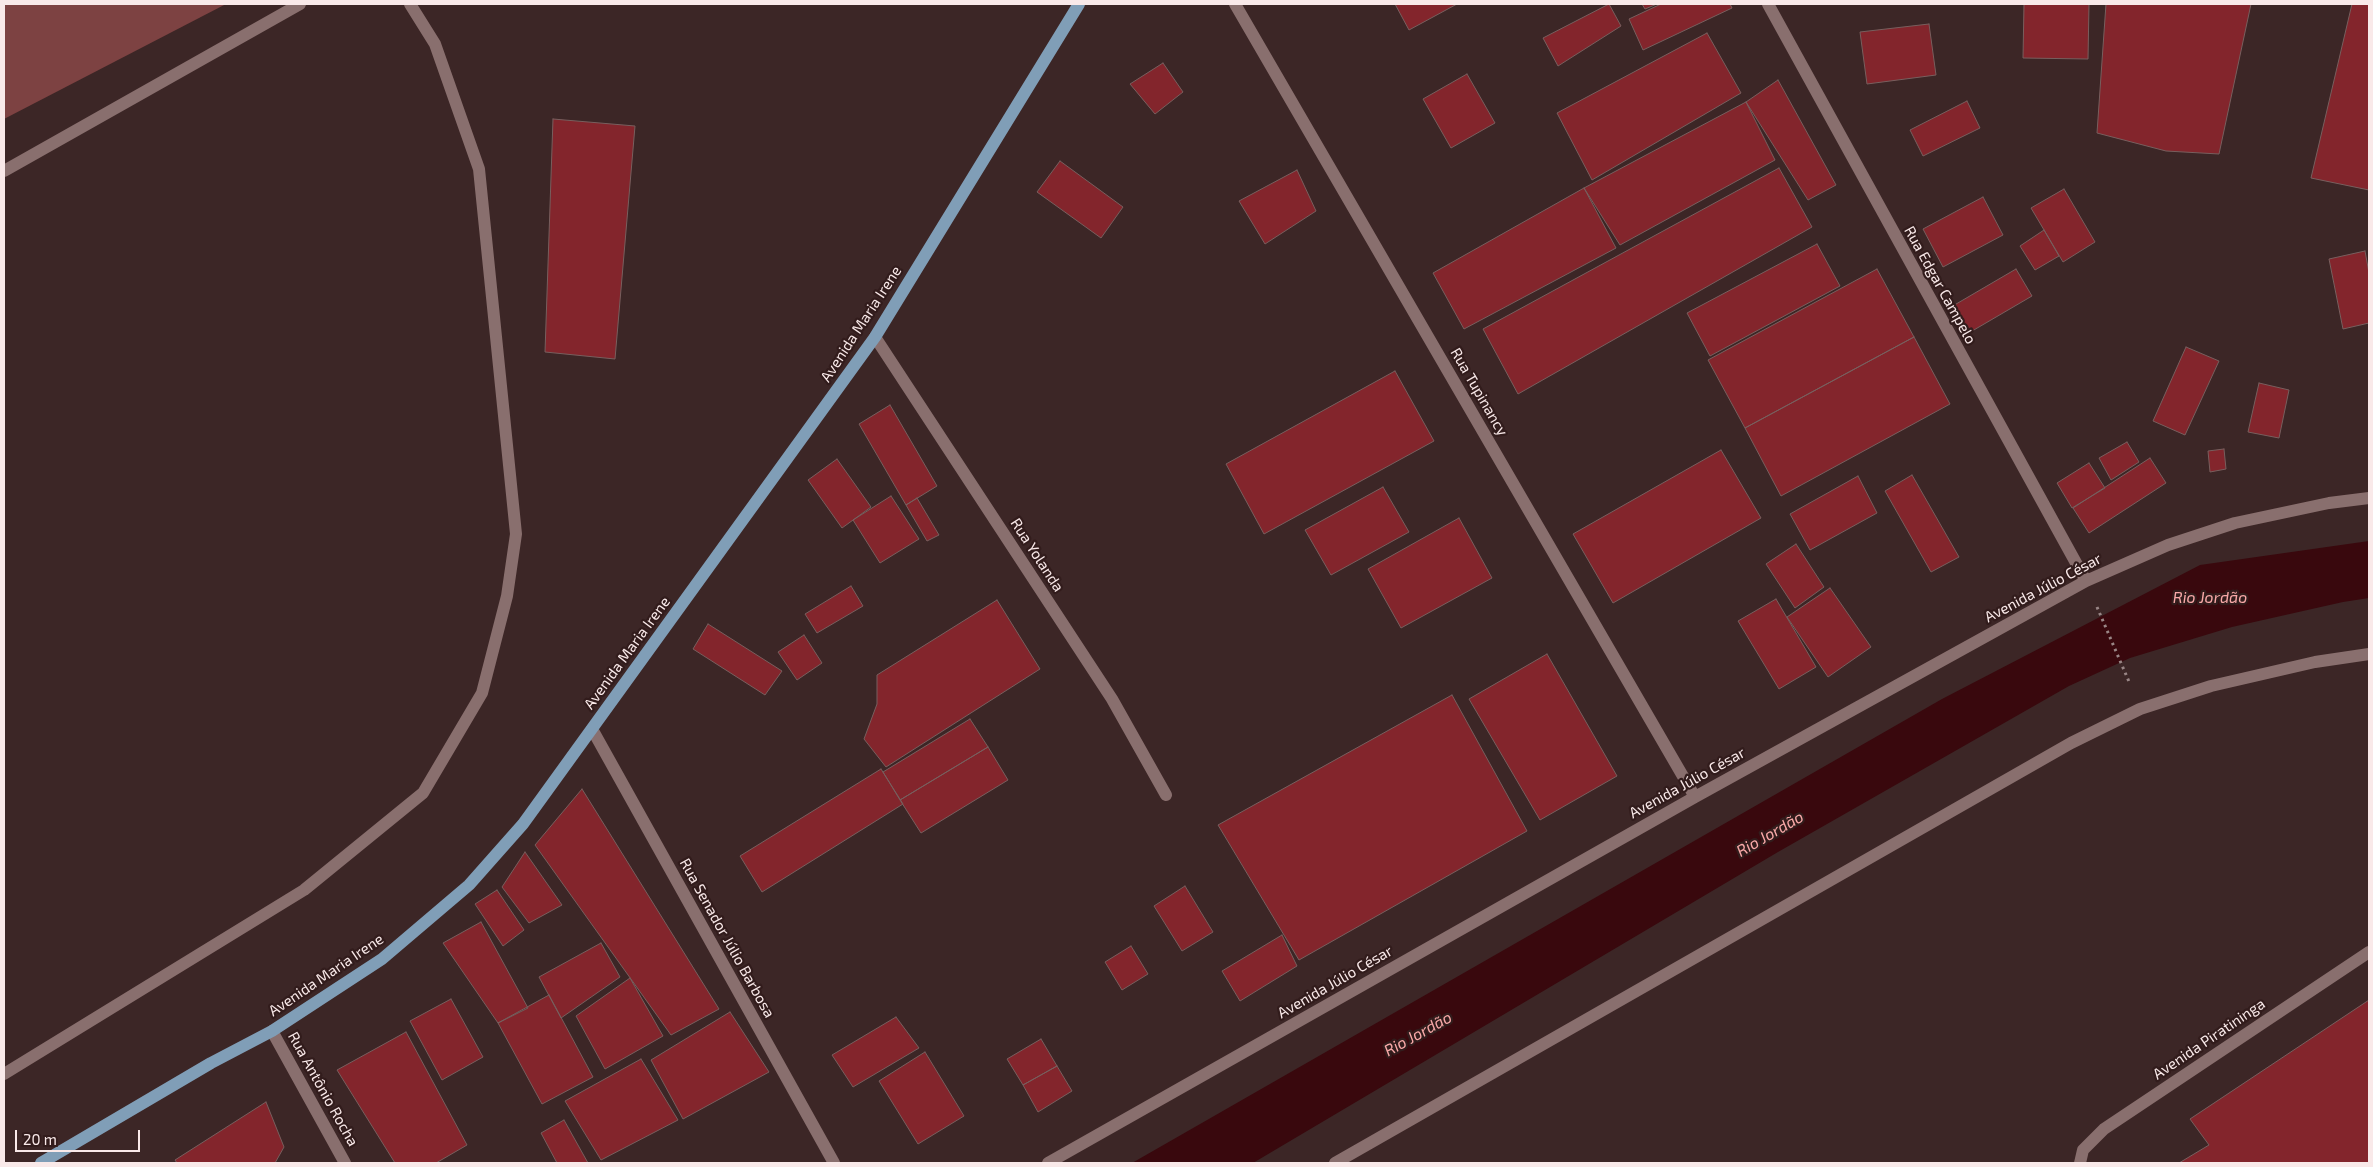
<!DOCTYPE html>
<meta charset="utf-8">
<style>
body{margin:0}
#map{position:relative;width:2373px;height:1167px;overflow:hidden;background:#3c2626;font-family:"Exo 2",sans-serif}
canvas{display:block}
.frame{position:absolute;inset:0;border:5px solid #f9e9e9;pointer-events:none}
.scale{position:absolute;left:15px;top:1130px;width:125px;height:22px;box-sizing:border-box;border:2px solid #f9e9e9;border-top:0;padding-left:6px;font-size:15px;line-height:18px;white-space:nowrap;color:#f9e9e9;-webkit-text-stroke:4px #321c1c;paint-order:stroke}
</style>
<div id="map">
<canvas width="2373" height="1167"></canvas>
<div class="frame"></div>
<div class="scale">20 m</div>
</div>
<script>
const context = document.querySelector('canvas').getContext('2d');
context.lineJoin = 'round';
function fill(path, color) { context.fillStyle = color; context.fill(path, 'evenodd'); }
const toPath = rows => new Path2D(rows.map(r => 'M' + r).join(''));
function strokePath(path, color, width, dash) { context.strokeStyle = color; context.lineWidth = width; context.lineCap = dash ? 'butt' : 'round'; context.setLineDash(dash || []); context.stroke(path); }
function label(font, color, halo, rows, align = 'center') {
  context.font = font + ' "Exo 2",sans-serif'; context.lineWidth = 4.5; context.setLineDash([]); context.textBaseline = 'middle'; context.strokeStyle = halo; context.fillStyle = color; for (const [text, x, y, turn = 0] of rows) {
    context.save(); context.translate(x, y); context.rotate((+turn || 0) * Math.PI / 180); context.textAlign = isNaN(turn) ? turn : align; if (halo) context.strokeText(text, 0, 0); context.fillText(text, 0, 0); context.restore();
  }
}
const green = toPath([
 [4,4,226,4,4,119]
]);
const water = toPath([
 [2369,541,2369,598,2343,602,2232,627,2130,658,2069,686,1778,852,1253,1163,1132,1163,1942,699,2200,565]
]);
const building = toPath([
 [1395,4,1457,4,1409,30,1395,4],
 [1609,4,1621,26,1558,66,1543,38,1609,4],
 [1642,4,1657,4,1645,9,1642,4],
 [1661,4,1730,4,1732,8,1643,50,1629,19,1661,4],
 [2024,4,2089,4,2088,59,2023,58,2024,4],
 [2106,4,2251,4,2219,154,2166,151,2097,133,2106,4],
 [2352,4,2369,4,2369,190,2311,178,2352,4],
 [1929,24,1936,75,1867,84,1860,32,1929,24],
 [1707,33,1741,93,1592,180,1557,113,1707,33],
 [1163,63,1183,92,1155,114,1130,84,1163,63],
 [1467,74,1495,123,1451,148,1423,99,1467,74],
 [1778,80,1836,185,1808,200,1746,102,1778,80],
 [1967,101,1980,128,1923,156,1910,130,1967,101],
 [1746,102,1775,160,1620,245,1584,188,1746,102],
 [553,119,635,126,615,359,545,352,553,119],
 [1060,161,1123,207,1101,238,1037,192,1060,161],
 [1779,168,1812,227,1518,394,1483,329,1779,168],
 [1297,170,1316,211,1265,244,1239,201,1297,170],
 [1584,188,1616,248,1464,329,1433,273,1584,188],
 [2064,189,2095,242,2063,262,2031,208,2064,189],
 [1983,197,2003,235,1943,267,1923,229,1983,197],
 [2044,230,2059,256,2035,270,2020,246,2044,230],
 [1817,244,1840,286,1710,356,1687,313,1817,244],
 [2365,251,2369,273,2369,323,2343,329,2329,259,2365,251],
 [1877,269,1914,337,1745,428,1708,360,1877,269],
 [2016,269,2032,296,1967,334,1951,307,2016,269],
 [1914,337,1950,404,1781,496,1745,428,1914,337],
 [2186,347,2219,361,2185,435,2153,421,2186,347],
 [1395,371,1434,441,1264,534,1226,464,1395,371],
 [2259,383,2289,390,2279,438,2248,432,2259,383],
 [890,405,937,486,906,505,859,424,890,405],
 [2127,442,2139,462,2111,480,2099,458,2127,442],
 [2224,449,2226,469,2210,472,2208,451,2224,449],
 [1721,450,1761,518,1613,603,1573,534,1721,450],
 [2150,458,2166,483,2089,533,2073,508,2150,458],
 [837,459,871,507,842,528,808,480,837,459],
 [2089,463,2105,488,2072,508,2057,483,2089,463],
 [1912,475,1959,557,1931,572,1885,491,1912,475],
 [1858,476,1877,513,1810,550,1790,514,1858,476],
 [1383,487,1409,532,1331,575,1305,530,1383,487],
 [891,496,919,539,880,563,853,520,891,496],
 [917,498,939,535,927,541,906,505,917,498],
 [1459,518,1492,578,1401,628,1368,569,1459,518],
 [1796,544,1824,587,1795,608,1766,564,1796,544],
 [851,586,863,606,817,633,805,614,851,586],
 [1830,588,1871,647,1828,677,1787,617,1830,588],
 [1776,599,1816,667,1779,689,1738,621,1776,599],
 [997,600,1040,669,886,767,864,739,877,704,877,675,997,600],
 [708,624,782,671,765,695,693,649,708,624],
 [804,635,822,663,797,680,778,652,804,635],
 [1547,654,1617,776,1540,820,1469,699,1547,654],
 [1452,695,1527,831,1299,960,1218,825,1452,695],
 [970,719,988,747,900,800,883,772,970,719],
 [988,747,1008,780,921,833,900,800,988,747],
 [881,769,903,804,762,892,740,856,881,769],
 [582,789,719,1009,671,1035,535,845,582,789],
 [525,852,562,905,529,923,502,887,525,852],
 [1185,886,1213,932,1182,951,1154,906,1185,886],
 [497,890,524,930,503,946,475,904,497,890],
 [481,922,528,1008,498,1023,443,943,481,922],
 [1282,935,1297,966,1240,1001,1222,971,1282,935],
 [601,943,620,977,561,1018,539,977,601,943],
 [1131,946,1148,974,1122,990,1105,962,1131,946],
 [630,978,663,1036,605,1069,576,1016,630,978],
 [549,995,593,1077,542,1104,498,1023,549,995],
 [451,999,483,1057,442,1080,410,1021,451,999],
 [2369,1000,2369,1163,2179,1163,2209,1145,2190,1119,2369,1000],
 [730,1012,769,1072,683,1119,651,1060,730,1012],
 [896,1017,919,1048,853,1087,832,1055,896,1017],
 [406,1032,467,1145,436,1163,395,1163,337,1070,406,1032],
 [1041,1039,1057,1066,1023,1085,1007,1059,1041,1039],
 [925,1052,964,1116,918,1144,879,1081,925,1052],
 [641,1059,678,1120,601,1160,565,1101,641,1059],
 [1057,1066,1072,1091,1038,1112,1023,1085,1057,1066],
 [266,1102,284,1147,275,1163,177,1163,175,1160,266,1102],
 [564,1120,588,1163,557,1163,541,1133,564,1120]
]);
const path = toPath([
 [2097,607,2130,684]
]);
const minor = toPath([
 [1235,4,1695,797],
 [1768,4,2086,581],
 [4,171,300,4],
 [875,337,1112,699,1166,795],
 [592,729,834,1163],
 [272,1031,345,1163],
 [4,1074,304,890,423,793,482,693,507,596,516,534,479,169,435,44,410,4],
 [1048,1163,1695,797,2086,581,2168,545,2235,523,2329,503,2369,498],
 [1335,1163,2071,743,2140,709,2211,686,2315,662,2369,654],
 [2080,1163,2083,1150,2104,1129,2369,952]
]);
const major = toPath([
 [41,1163,211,1063,272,1031,382,959,469,885,523,824,875,337,1079,4]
]);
const streetNames = [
 ["Rua Edgar Campelo",1940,285,61],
 ["Avenida Maria Irene",861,324,-57],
 ["Rua Tupinancy",1479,392,60],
 ["Rua Yolanda",1037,555,57],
 ["Avenida Júlio César",2043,588,-28],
 ["Avenida Maria Irene",627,653,-54],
 ["Avenida Júlio César",1687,783,-29],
 ["Rua Senador Júlio Barbosa",727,938,61],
 ["Avenida Maria Irene",326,975,-34],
 ["Avenida Júlio César",1335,982,-30],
 ["Avenida Piratininga",2209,1039,-34],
 ["Rua Antônio Rocha",323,1089,61]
];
const waterNames = [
 ["Rio Jordão",2210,598],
 ["Rio Jordão",1770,834,-30],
 ["Rio Jordão",1418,1034,-29]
];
fill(green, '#7d4242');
fill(water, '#39080d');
fill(building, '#83252c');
strokePath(building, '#785f5e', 1);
strokePath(path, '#998686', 3, [2.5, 4]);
strokePath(minor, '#896f6e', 12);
strokePath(major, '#809eb7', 12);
label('15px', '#f9e9e9', '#321c1c', streetNames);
label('italic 16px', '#f9a9a8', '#321c1c', waterNames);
</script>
